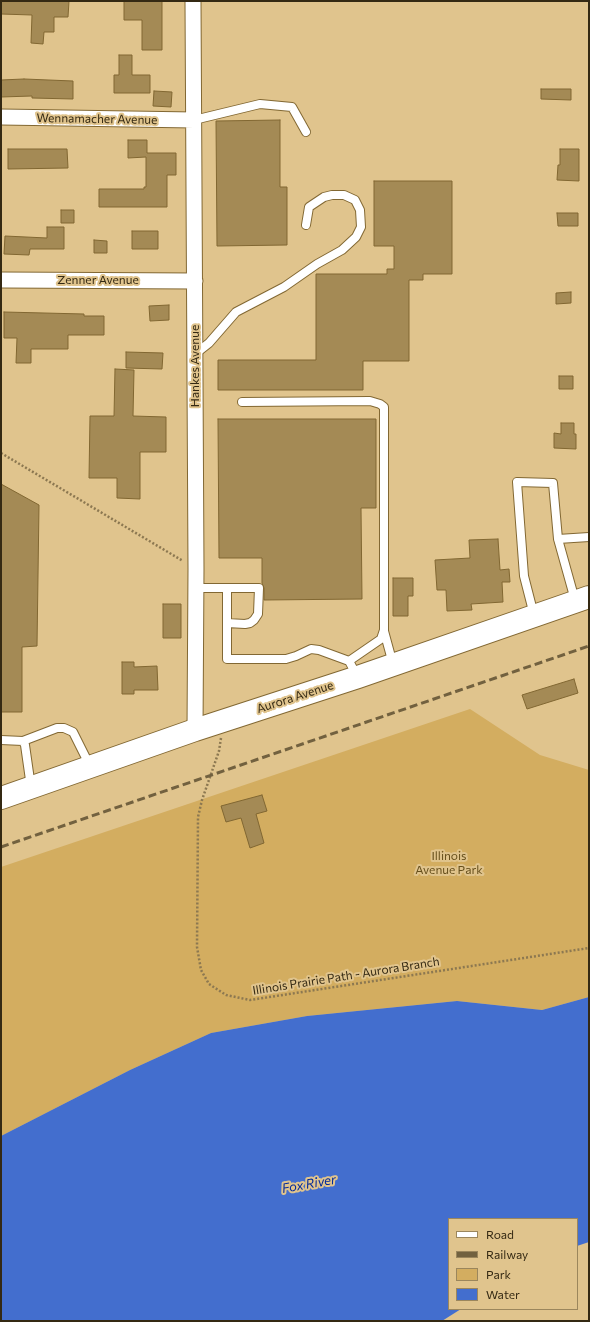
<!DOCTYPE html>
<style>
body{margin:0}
#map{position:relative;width:590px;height:1322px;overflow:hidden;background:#e0c48d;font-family:Commissioner,sans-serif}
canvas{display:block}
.frame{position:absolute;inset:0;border:2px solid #342913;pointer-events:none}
.legend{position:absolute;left:448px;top:1218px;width:130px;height:92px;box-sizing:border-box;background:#e0c48d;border:1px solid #9b865c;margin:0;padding:5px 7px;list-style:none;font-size:12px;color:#342913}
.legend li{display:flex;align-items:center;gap:8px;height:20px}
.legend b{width:20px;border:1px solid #9b865c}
</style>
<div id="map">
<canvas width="590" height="1322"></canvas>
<div class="frame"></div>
<ul class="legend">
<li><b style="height:5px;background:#fff"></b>Road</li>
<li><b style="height:5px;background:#72613f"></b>Railway</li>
<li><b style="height:11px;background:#d3ad60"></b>Park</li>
<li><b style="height:11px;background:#436ece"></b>Water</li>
</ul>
</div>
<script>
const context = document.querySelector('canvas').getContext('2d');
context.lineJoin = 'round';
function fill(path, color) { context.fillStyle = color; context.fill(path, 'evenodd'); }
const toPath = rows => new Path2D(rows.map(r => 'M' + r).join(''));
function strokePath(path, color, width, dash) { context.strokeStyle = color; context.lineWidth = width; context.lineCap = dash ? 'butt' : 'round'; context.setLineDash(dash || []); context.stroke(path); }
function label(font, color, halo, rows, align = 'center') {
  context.font = font + ' Commissioner,sans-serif'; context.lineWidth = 4; context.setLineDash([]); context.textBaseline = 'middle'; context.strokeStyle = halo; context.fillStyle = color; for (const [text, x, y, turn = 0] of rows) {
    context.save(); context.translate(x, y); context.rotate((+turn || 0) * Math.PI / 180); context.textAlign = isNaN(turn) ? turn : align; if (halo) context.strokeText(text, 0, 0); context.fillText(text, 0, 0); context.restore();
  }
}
const green = toPath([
 [470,709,540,755,589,770,589,997,542,1010,457,1001,307,1016,211,1033,130,1070,1,1136,1,867]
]);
const water = toPath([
 [589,997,589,1242,577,1246,577,1219,449,1219,449,1309,461,1309,442,1321,1,1321,1,1136,130,1070,211,1033,307,1016,457,1001,542,1010]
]);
const building = toPath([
 [1,1,69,1,68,17,54,17,54,32,44,32,43,44,31,43,32,15,1,14,1,1],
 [124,1,162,1,162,50,142,50,142,20,124,20,124,1],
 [119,55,132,55,132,75,150,75,150,93,114,93,114,75,119,75,119,55],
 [24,79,73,81,73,99,32,98,32,96,1,97,1,80,24,79],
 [541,89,571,89,571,100,541,99,541,89],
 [154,91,172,92,171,107,153,106,154,91],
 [280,120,280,187,287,187,287,245,217,246,216,121,280,120],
 [128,140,147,140,147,153,176,153,176,175,167,175,167,207,99,207,99,189,144,189,144,187,146,187,146,157,128,158,128,140],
 [8,149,67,149,68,168,8,169,8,149],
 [560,149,579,149,579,181,557,180,558,165,560,165,560,149],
 [374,181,452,181,452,274,423,274,423,280,409,280,409,361,363,361,363,390,218,390,218,360,316,360,316,274,387,274,387,269,394,269,394,246,374,246,374,181],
 [61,210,74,210,74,223,61,223,61,210],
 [557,213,578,213,578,226,558,226,557,213],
 [47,227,64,227,64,249,30,249,29,255,4,254,5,236,47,238,47,227],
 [132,231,158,231,158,249,132,249,132,231],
 [94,240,107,241,107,253,94,253,94,240],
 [571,292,571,303,556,304,556,293,571,292],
 [169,305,169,320,150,321,149,306,169,305],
 [4,312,84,314,84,316,104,316,104,335,68,335,68,349,31,349,31,363,16,363,17,338,4,338,4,312],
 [126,352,163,353,162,369,126,368,126,352],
 [115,369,134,370,133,416,166,417,166,452,140,452,140,499,117,498,117,478,89,478,90,416,114,416,115,369],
 [559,376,573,376,573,389,559,389,559,376],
 [218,419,376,419,376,508,361,508,362,599,264,600,264,588,262,583,262,558,219,558,218,419],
 [561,423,574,423,574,434,576,434,576,449,554,448,554,433,561,434,561,423],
 [1,484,39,505,37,646,22,647,22,712,1,712,1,484],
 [498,539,500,570,509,569,510,582,502,582,503,602,471,604,472,610,447,611,446,590,437,590,435,560,470,558,469,540,498,539],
 [393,578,413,578,413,596,408,596,408,616,393,616,393,578],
 [163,604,181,604,181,638,163,638,163,604],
 [122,662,134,662,134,667,157,666,158,690,134,690,134,694,122,694,122,662],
 [574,679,578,693,527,709,522,695,574,679],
 [262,795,267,811,256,814,264,843,250,848,241,818,226,822,221,806,262,795]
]);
const path = toPath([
 [1,453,183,561],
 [221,738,219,751,202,800,198,817,197,947,201,970,209,984,226,995,250,1000,589,948]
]);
const service = toPath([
 [194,120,260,104,292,107,306,132],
 [195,354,209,343,236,312,284,287,317,264,342,250,356,237,361,227,360,210,355,200,344,195,332,195,324,197,309,207,306,225],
 [242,402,370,401,380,404,384,407,384,630,381,639,349,661],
 [558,539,589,537],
 [196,588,227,588,227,659,286,659,296,656,311,649,319,650,349,661,357,676],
 [534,615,524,576,517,482,553,483,558,539,575,600],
 [227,623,245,624,250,623,254,620,258,614,259,588,227,588],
 [384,631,393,664],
 [1,740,23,741,57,728,64,728,73,732,90,766],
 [23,741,25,745,31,787]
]);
const minor = toPath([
 [193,1,196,569,195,730],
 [1,117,194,120],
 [1,280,195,281]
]);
const secondary = toPath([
 [1,798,195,730,358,677,589,597]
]);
const rail = toPath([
 [1,847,589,646]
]);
const streetNames = [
 ["Wennamacher Avenue",97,119,1],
 ["Zenner Avenue",98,280],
 ["Hankes Avenue",195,366,-90],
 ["Aurora Avenue",295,697,-18],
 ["Illinois Prairie Path - Aurora Branch",346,976,-9]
];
const parkNames = [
 ["Illinois",449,856],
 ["Avenue Park",449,870]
];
const waterNames = [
 ["Fox River",309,1184,-10]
];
fill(green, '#d3ad60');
fill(water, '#436ece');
fill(building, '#a48a55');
strokePath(building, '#816732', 1);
strokePath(service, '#826833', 10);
strokePath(minor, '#826833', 17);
strokePath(secondary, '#826833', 24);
strokePath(path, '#8c7851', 2.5, [2, 2]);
strokePath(service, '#fff', 8);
strokePath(minor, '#fff', 15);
strokePath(secondary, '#fff', 22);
strokePath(rail, '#72613f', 3, [8, 4]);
label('12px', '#342913', '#e0c48d', streetNames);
label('12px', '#664f1c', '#e0c48d', parkNames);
label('italic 13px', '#02299a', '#e0c48d', waterNames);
</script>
